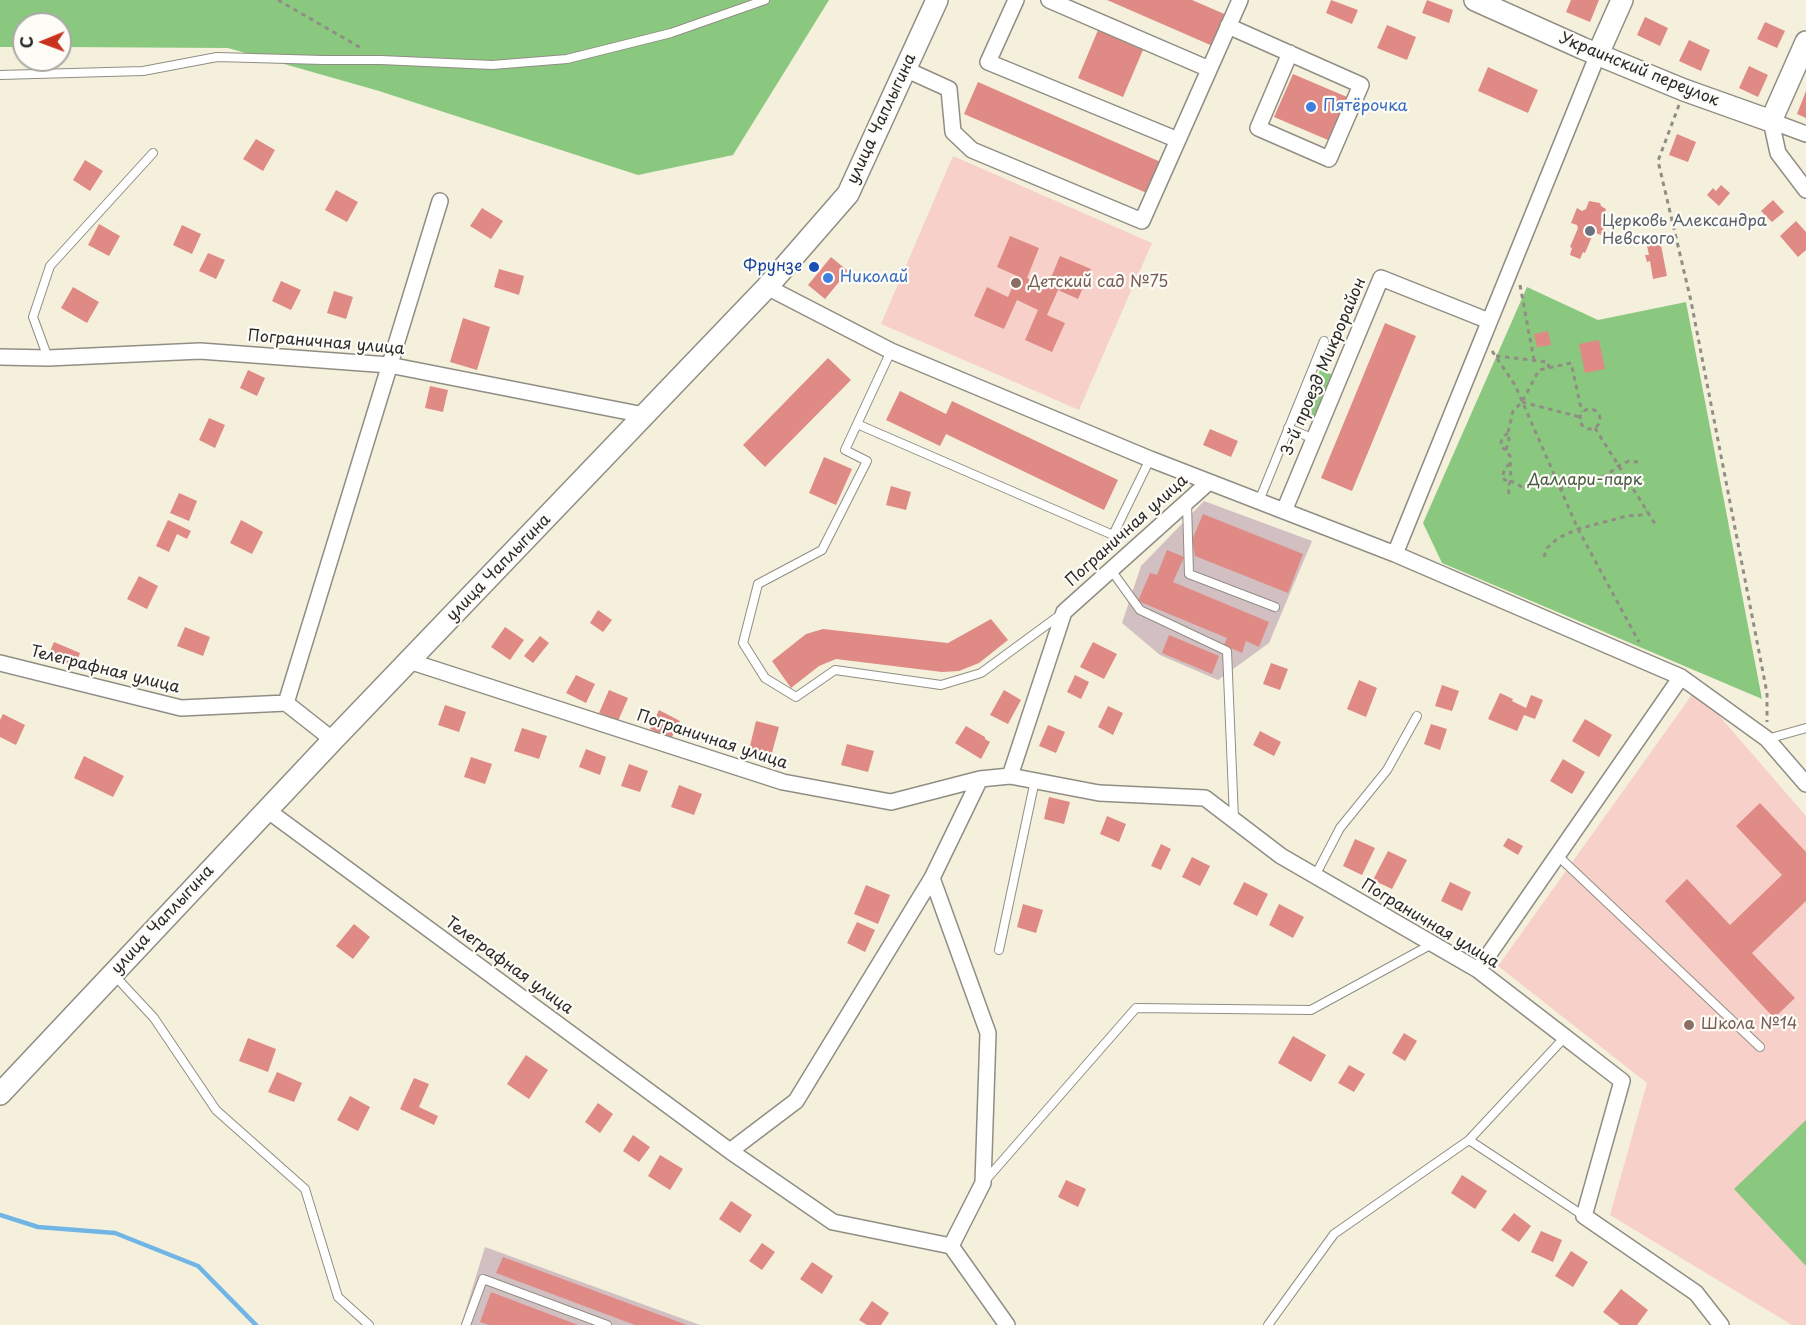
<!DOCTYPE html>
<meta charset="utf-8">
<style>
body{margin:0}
#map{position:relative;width:1806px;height:1325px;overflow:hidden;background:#f4f0dc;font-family:"Playpen Sans",sans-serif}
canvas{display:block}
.north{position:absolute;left:12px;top:12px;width:60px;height:60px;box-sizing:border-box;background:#fdfcf7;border:2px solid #a9a8a5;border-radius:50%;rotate:269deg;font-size:16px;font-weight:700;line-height:24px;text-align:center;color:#2b2b2b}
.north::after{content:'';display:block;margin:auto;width:21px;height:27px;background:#c8321e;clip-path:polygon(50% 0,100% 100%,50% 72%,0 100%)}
</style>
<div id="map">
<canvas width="1806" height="1325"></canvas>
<div class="north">С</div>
</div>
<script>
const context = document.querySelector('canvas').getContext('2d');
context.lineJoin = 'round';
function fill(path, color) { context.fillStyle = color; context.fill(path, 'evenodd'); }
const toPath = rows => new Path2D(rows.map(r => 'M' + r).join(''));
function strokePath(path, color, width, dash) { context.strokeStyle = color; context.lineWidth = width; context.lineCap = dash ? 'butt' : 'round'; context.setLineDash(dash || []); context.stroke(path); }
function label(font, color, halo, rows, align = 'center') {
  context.font = font + ' "Playpen Sans",sans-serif'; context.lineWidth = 4.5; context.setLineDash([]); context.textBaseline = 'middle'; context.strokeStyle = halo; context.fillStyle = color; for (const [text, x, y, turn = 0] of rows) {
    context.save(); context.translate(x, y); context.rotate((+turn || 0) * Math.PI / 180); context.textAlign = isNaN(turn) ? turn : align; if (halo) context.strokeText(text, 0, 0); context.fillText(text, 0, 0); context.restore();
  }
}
const built = toPath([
 [953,156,1152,243,1079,410,881,324],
 [1696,689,1806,816,1806,1325,1792,1325,1610,1215,1647,1083,1498,966]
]);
const industrial = toPath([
 [1204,501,1312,541,1269,643,1218,680,1160,655,1122,623,1141,566],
 [485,1247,700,1325,461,1325]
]);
const green = toPath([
 [0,0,829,0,733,155,638,175,379,91,228,48,60,47,60,24,24,24,24,47,0,47],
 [1527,287,1598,320,1686,302,1762,699,1442,563,1423,523],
 [1320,370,1333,375,1315,417,1303,412],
 [1806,1120,1806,1266,1734,1189]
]);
const stream = toPath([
 [0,1215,38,1227,115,1233,198,1266,256,1325]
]);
const building = toPath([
 [1107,0,1192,0,1229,16,1215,47],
 [1331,0,1358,10,1352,24,1326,13],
 [1427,0,1453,10,1449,23,1422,13],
 [1571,0,1599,0,1590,22,1566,12],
 [1645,17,1668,28,1660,46,1637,35],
 [1765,22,1785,31,1777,48,1757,39],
 [1387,25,1416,37,1407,60,1377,48],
 [1098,30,1143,50,1123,97,1078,78],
 [1689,40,1710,50,1701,71,1679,61],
 [1749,66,1768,75,1758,97,1739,88],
 [1488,67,1538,90,1528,113,1478,91],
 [1293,74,1347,97,1328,140,1274,117],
 [978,82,1163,163,1149,194,964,114],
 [1806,91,1806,118,1797,114],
 [1677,134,1696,142,1688,162,1669,155],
 [256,139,275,150,263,171,243,159],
 [85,160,103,171,90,191,73,180],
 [1721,185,1730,193,1719,206,1707,195,1713,188,1716,191],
 [336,190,358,202,347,222,325,210],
 [1773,200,1784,212,1772,222,1761,211],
 [1589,201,1600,203,1601,206,1606,209,1603,217,1601,216,1602,219,1607,221,1601,235,1596,233,1593,234,1585,253,1583,252,1580,259,1570,255,1572,248,1570,247,1578,228,1577,225,1571,223,1577,208,1582,211,1586,209],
 [482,208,503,221,491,239,470,226],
 [1796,221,1806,232,1806,250,1798,257,1780,236],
 [99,224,120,236,109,256,88,245],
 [182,225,201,234,192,254,173,245],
 [1659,235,1667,276,1653,279,1650,261,1647,262,1645,255,1649,255,1645,237],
 [1010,236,1039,248,1027,278,1047,287,1060,256,1091,269,1078,299,1058,290,1047,315,1065,323,1052,352,1025,340,1038,310,1017,300,1004,329,974,316,987,287,1008,297,1017,276,997,267],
 [208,253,225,260,216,279,199,271],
 [831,257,848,271,825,299,808,285],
 [499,269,524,276,519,295,494,287],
 [281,281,301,290,291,310,272,301],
 [73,287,99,302,87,323,61,308],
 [334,291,353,297,346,319,327,313],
 [463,318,490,327,477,370,450,362],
 [1385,323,1416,336,1352,491,1321,478],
 [1548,331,1551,345,1537,347,1534,334],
 [1599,340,1605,369,1585,373,1579,344],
 [828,358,851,380,765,467,743,445],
 [248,370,265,378,257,396,240,388],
 [430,386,448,390,443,412,425,408],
 [900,391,946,414,952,401,1118,480,1104,510,946,434,940,446,886,420],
 [209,418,225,425,215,448,199,440],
 [1210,429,1238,441,1231,457,1203,445],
 [824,457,852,469,836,505,809,493],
 [891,486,911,492,906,510,886,505],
 [179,493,197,501,189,521,170,513],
 [1203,514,1303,554,1288,593,1195,556,1192,540],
 [168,520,191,531,187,539,177,534,169,552,156,546],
 [241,520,263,532,252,554,230,543],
 [1167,550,1184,557,1173,582,1269,622,1259,647,1246,641,1242,653,1224,645,1227,638,1138,601,1150,573,1157,575],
 [139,576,158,586,147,609,127,599],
 [598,610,612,620,603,632,590,623],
 [991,619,1008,640,979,663,959,671,942,672,836,659,819,666,791,688,772,661,806,634,823,629,948,643],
 [185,627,210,637,203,656,177,646],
 [505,627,524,640,510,660,491,647],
 [1169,635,1219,656,1212,674,1162,653],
 [540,636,549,643,533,663,524,656],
 [54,642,80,653,75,666,48,656],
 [1093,642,1117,654,1104,679,1080,667],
 [1271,663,1288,669,1280,690,1263,684],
 [576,675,595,684,586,703,566,693],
 [1075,675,1089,682,1081,699,1067,692],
 [1359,680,1377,688,1366,717,1347,709],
 [1442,685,1459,691,1452,711,1435,706],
 [609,690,628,698,618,721,599,713],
 [1004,690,1021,700,1008,724,990,715],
 [1500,693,1513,699,1512,701,1526,708,1531,695,1543,700,1535,719,1524,715,1517,731,1488,719],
 [445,705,466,712,459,732,438,725],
 [1108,706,1123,713,1113,735,1098,727],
 [659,710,680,721,671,739,650,729],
 [3,714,25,725,16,745,0,737,0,720],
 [1585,719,1612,735,1599,757,1572,741],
 [756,721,779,727,770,760,748,754],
 [1431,724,1447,729,1440,750,1424,744],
 [1048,725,1065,732,1056,753,1039,746],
 [966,726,985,737,985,739,990,742,981,759,955,743],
 [522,728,547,736,539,759,514,751],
 [1260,731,1281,742,1274,756,1253,745],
 [847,744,874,751,868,772,841,765],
 [586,749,606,757,600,775,579,767],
 [84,756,124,776,113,797,74,778],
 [471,757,492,764,485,784,464,777],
 [1563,759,1585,772,1572,794,1550,781],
 [629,764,648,771,640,792,621,786],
 [679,785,702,794,694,815,671,807],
 [1049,797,1070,802,1064,824,1044,819],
 [1760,803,1806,852,1806,901,1752,953,1795,998,1774,1018,1665,901,1687,879,1730,925,1782,875,1736,826],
 [1107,816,1126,824,1119,842,1100,834],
 [1508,838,1523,846,1518,855,1503,846],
 [1355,839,1375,848,1362,875,1343,866],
 [1161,844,1171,849,1161,870,1151,866],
 [1388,851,1407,860,1392,889,1373,880],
 [1192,857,1210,866,1200,886,1182,877],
 [1244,882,1268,894,1257,916,1233,904],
 [1450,882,1471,892,1462,911,1441,901],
 [866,885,890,895,878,924,854,914],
 [1023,904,1043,910,1036,933,1017,927],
 [1279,904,1304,917,1293,938,1269,925],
 [857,922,875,930,865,952,847,943],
 [354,924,370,937,353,959,336,946],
 [1404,1033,1417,1041,1405,1061,1392,1053],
 [1293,1036,1326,1055,1311,1082,1278,1063],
 [248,1038,276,1049,268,1072,239,1061],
 [526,1055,548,1070,529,1099,507,1084],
 [1349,1065,1365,1074,1354,1092,1338,1083],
 [277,1072,302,1083,294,1102,268,1092],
 [414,1078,429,1084,419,1107,438,1116,434,1125,400,1109],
 [350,1096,370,1107,358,1131,337,1120],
 [598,1103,613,1114,600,1133,585,1122],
 [633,1135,650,1147,639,1162,623,1151],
 [660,1155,683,1169,670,1190,648,1176],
 [1462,1175,1487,1191,1475,1209,1451,1193],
 [1066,1180,1086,1189,1078,1207,1058,1197],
 [731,1201,752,1215,740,1233,719,1219],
 [1514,1213,1531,1226,1519,1242,1501,1230],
 [1541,1231,1562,1240,1553,1262,1531,1252],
 [762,1243,775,1252,762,1270,749,1261],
 [1571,1251,1588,1262,1573,1287,1555,1276],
 [503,1257,687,1325,635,1325,496,1273],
 [812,1262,833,1276,822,1294,800,1279],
 [1621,1289,1648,1310,1637,1325,1620,1325,1603,1312],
 [491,1292,578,1325,489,1325,480,1322],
 [872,1301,889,1313,881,1325,867,1325,859,1320]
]);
const path = toPath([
 [278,0,361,48],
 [1679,105,1658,161,1691,301,1767,693,1767,722],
 [1520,285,1534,360],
 [1492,351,1515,385,1578,529,1639,642],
 [1496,356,1548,362,1549,368],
 [1522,402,1580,417],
 '1580 419a10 10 0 1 1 20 0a10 10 0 1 1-20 0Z',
 [1595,428,1657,527],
 [1506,450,1501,447,1501,442,1503,437,1508,433],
 [1522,487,1511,481,1510,456,1506,450,1509,439,1508,433,1513,411,1522,402,1539,370,1571,363,1582,412],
 [1559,489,1607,475,1618,466,1629,461,1638,462],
 [1509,494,1508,486,1511,481,1507,481,1502,478,1505,468,1509,464],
 [1544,557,1547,548,1558,538,1578,529,1627,516,1641,515,1647,511]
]);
const lane = toPath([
 [0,75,143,71,217,57,323,60,381,60,492,65,567,59,671,33,765,0],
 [891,351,845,450,867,461,822,550,758,584,743,643,765,678,796,697,835,670,941,685,981,673,1060,615],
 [48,358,33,317,50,266,153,153],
 [857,424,1113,535,1150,459],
 [1288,428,1314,439],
 [1259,501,1324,341],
 [1187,503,1189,574,1275,607],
 [1111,570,1140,610,1227,651,1234,819],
 [1767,739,1806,728],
 [1557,855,1760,1047],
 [1315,876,1340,828,1387,770,1417,716],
 [999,950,1035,780],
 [115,976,154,1018,216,1110,305,1189,338,1297,369,1325],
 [1469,1140,1565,1037],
 [984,1182,1136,1008,1311,1010,1432,944],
 [466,1325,483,1279,607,1325],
 [1268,1325,1334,1234,1469,1140,1584,1216]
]);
const street = toPath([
 [1016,0,988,62,1178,140],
 [1049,0,1209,69],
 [1228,26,1361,85,1329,159,1258,128,1290,53],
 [905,69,949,89,953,132,972,150,1142,221,1240,0],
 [1771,121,1778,153,1806,190],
 [1771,121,1806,134],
 [767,287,891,351,1150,459,1395,554,1681,677,1767,739,1806,784],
 [0,357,48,358,200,351,389,365,644,415],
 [1209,482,1064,612,1010,776,1099,793,1205,798,1281,856,1478,970,1565,1037,1622,1081,1584,1216,1696,1293,1721,1325],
 [1284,511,1381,278,1489,321],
 [1395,554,1598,54],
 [409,661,783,782,891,802,980,779,1010,776],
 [0,663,181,708,286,703,333,740],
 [286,703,440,201],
 [267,810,730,1151,833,1222,951,1246,1007,1325],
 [932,878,988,1033,983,1183,951,1246],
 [1478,970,1681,677],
 [730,1151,796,1101,932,878,980,779]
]);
const secondary = toPath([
 [1475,0,1582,48,1684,90,1771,121,1806,42],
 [1598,54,1622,0],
 [0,1094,333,740,767,287,848,194,937,0]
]);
const markers = [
 [1311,107,6,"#3f7fe0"],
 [1590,231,6,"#6b7280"],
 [814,267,6,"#1a4fb4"],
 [828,278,6,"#3f7fe0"],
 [1016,283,6,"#8d6e63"],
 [1689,1025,6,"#8d6e63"]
];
const streetNames = [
 ["Украинский переулок",1639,70,22],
 ["улица Чаплыгина",882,119,-65],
 ["Пограничная улица",326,343,5],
 ["3-й проезд Микрорайон",1324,367,-67],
 ["Пограничная улица",1127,531,-42],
 ["улица Чаплыгина",499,568,-46],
 ["Телеграфная улица",105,670,14],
 ["Пограничная улица",712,740,18],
 ["улица Чаплыгина",163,920,-47],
 ["Пограничная улица",1430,924,31],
 ["Телеграфная улица",509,966,36]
];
const shopNames = [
 ["Пятёрочка",1323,107],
 ["Николай",840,278]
];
const worshipNames = [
 ["Церковь Александра",1602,222],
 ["Невского",1602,240]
];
const transitNames = [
 ["Фрунзе",802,267]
];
const educationNames = [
 ["Детский сад №75",1028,283],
 ["Школа №14",1701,1025]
];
const parkNames = [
 ["Даллари-парк",1585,481]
];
fill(built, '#f7d1c9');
fill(industrial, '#d2bfc1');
fill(green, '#8ac87f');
strokePath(stream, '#71b5e7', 4.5);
fill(building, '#e08a85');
strokePath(lane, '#908e84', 10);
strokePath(street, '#908e84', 18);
strokePath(secondary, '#908e84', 24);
strokePath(path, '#908e84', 3, [4.5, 4.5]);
strokePath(lane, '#fff', 8);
strokePath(street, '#fff', 15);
strokePath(secondary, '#fff', 21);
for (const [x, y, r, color] of markers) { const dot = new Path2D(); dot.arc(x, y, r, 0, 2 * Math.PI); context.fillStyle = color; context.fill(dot); strokePath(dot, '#fdfcf7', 2); }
label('16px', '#2b2b2b', '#fdfcf7', streetNames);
label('16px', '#366cbe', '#fdfcf7', shopNames, 'left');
label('16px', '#5b616d', '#fdfcf7', worshipNames, 'left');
label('16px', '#164399', '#fdfcf7', transitNames, 'right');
label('16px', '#785e54', '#fdfcf7', educationNames, 'left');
label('16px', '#485a44', '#fdfcf7', parkNames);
</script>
